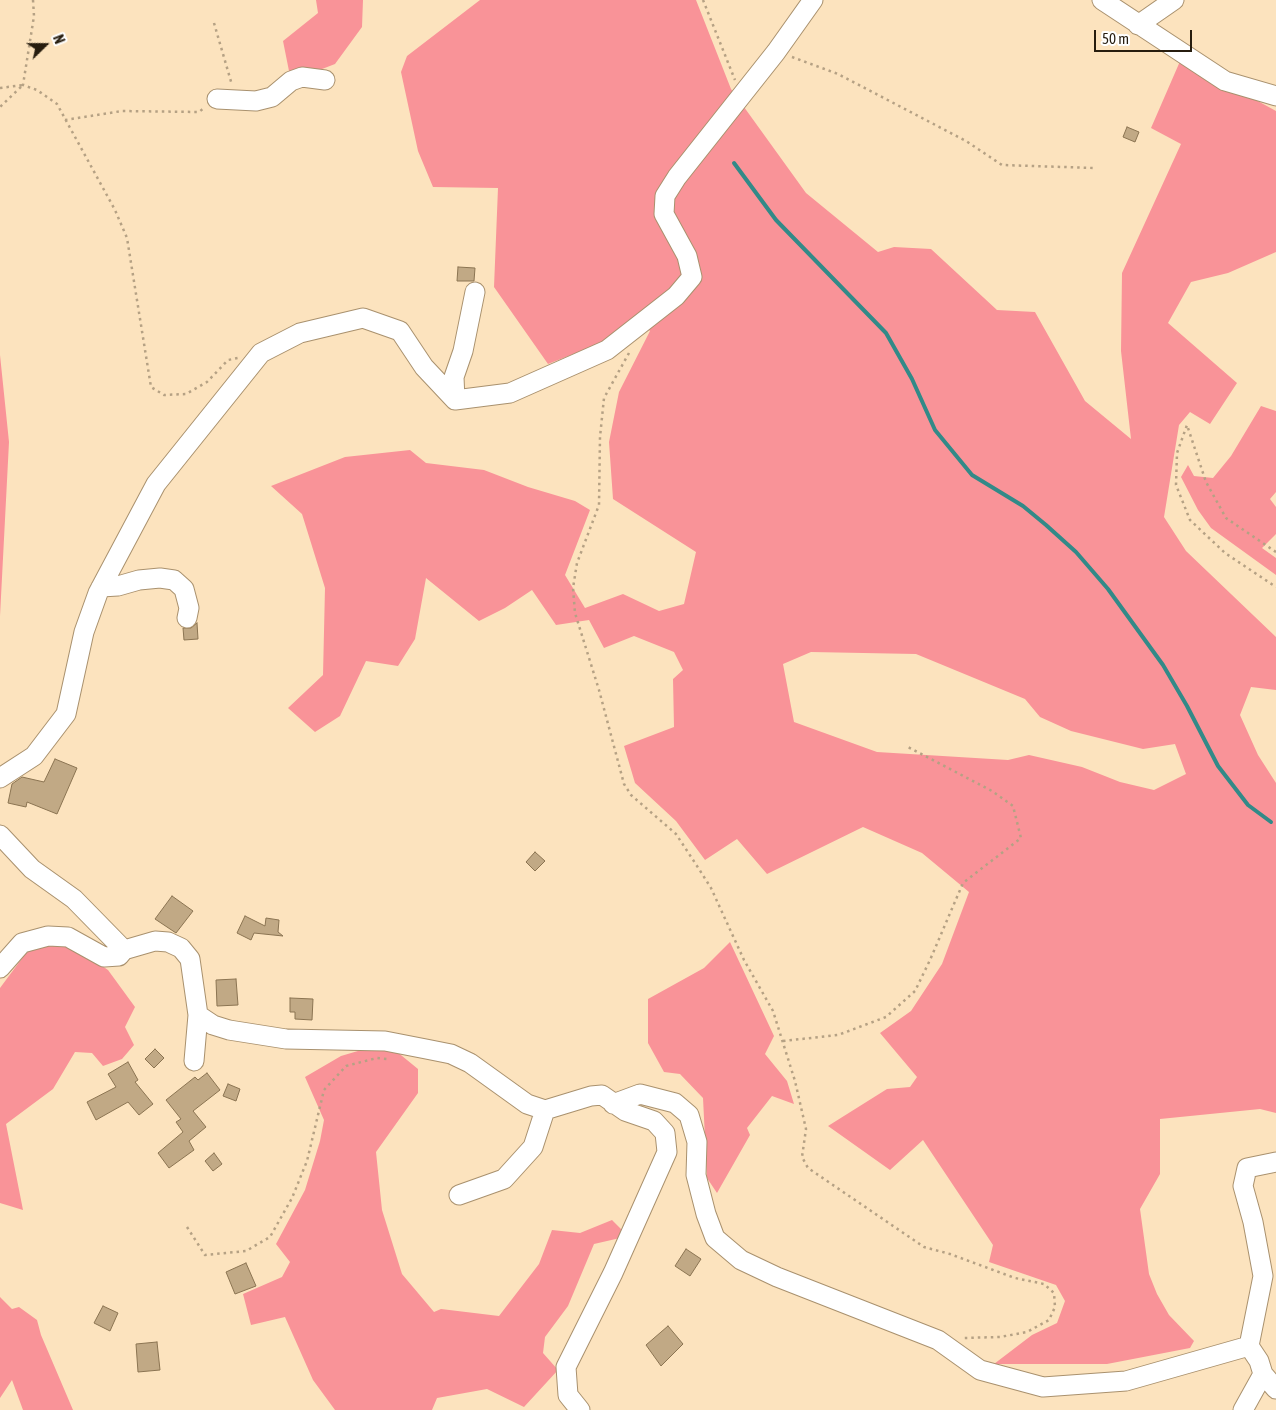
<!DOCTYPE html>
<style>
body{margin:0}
#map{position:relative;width:1276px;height:1410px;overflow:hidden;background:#fce3be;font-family:"Asap Condensed",sans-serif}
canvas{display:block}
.north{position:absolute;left:20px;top:20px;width:50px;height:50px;-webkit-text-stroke:4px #fff;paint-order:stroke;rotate:68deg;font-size:14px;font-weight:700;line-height:20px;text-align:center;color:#271d0f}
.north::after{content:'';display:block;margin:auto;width:18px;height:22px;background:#271d0f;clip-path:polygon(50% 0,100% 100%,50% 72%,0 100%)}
.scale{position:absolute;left:1094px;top:30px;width:98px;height:22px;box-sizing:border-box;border:2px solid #271d0f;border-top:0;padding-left:6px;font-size:15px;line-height:18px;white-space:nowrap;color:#271d0f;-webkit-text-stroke:4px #fff;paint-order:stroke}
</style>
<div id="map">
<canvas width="1276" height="1410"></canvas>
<div class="north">N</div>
<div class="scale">50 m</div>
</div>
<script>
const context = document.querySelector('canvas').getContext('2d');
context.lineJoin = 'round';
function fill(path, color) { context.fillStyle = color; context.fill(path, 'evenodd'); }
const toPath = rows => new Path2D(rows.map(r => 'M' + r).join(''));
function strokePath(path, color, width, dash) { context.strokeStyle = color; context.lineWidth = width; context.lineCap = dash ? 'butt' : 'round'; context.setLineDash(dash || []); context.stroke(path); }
const green = toPath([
 [316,0,363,0,362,27,335,64,291,81,283,41,318,13],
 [480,0,696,0,731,89,806,193,878,252,894,247,931,249,997,310,1035,312,1085,401,1131,439,1121,351,1122,273,1181,144,1151,128,1181,59,1276,111,1276,252,1228,273,1191,282,1168,323,1237,383,1210,424,1190,412,1179,425,1164,517,1186,551,1276,637,1276,690,1251,687,1240,715,1258,755,1276,783,1276,1113,1260,1109,1160,1119,1160,1174,1140,1209,1149,1274,1157,1294,1169,1315,1194,1341,1190,1348,1107,1364,994,1364,1032,1335,1057,1323,1065,1301,1056,1285,989,1262,993,1245,923,1140,890,1170,828,1126,887,1089,910,1087,917,1077,880,1033,911,1011,942,964,969,892,922,853,863,827,767,874,737,839,705,860,676,821,635,783,624,746,674,727,673,679,683,670,674,652,634,636,604,648,589,620,556,625,532,590,505,608,479,621,426,578,415,639,398,666,366,661,340,716,315,732,288,708,323,675,325,588,302,514,271,486,345,457,410,450,426,463,484,470,528,487,575,501,590,510,565,575,585,608,623,594,659,611,684,604,696,552,613,499,609,442,619,392,650,331,636,317,609,340,548,364,494,287,498,188,433,187,418,151,401,72,407,56],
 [811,652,916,654,1025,699,1040,717,1071,731,1143,749,1175,744,1186,774,1154,790,1120,782,1082,767,1029,755,1008,760,877,752,794,722,783,664],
 [0,355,9,442,0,616],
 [1261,406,1276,411,1276,492,1270,499,1276,507,1276,534,1262,548,1276,558,1276,575,1211,528,1198,510,1181,477,1188,465,1194,476,1213,478,1231,456],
 [48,942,71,945,108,970,135,1007,125,1027,134,1045,122,1059,103,1066,92,1053,75,1052,53,1089,6,1124,23,1210,0,1203,0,988,26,953],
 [730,942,774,1036,765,1054,787,1081,794,1104,772,1096,747,1128,750,1135,717,1193,707,1178,703,1098,680,1074,664,1072,648,1043,648,999,704,968],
 [368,1048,396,1051,418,1069,418,1093,376,1152,382,1210,402,1274,434,1312,441,1309,499,1316,539,1264,552,1230,580,1233,612,1220,622,1230,620,1238,594,1244,568,1306,545,1337,543,1353,558,1370,524,1407,487,1389,437,1398,432,1410,335,1410,313,1380,285,1317,251,1325,243,1294,282,1277,290,1262,276,1244,305,1190,320,1141,324,1120,305,1077,341,1056],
 [0,1297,12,1309,19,1307,37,1320,41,1335,73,1410,23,1410,12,1380,0,1398]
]);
const stream = toPath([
 [734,163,776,220,886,333,912,379,935,430,972,475,1023,506,1046,525,1076,552,1108,589,1163,665,1187,706,1218,766,1248,805,1271,822]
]);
const building = toPath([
 [1127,127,1139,132,1135,142,1123,137,1127,127],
 [458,267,475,268,474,281,457,281,458,267],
 [197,623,198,639,184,640,183,628,191,628,197,623],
 [55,759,77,768,57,814,27,802,26,807,8,803,12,784,22,777,44,782,55,759],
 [535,852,545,861,535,871,526,862,535,852],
 [172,896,193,911,176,933,155,919,172,896],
 [245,916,265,926,266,918,279,920,278,932,283,936,254,933,251,940,237,933,245,916],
 [236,979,238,1005,217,1006,216,980,236,979],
 [290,998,313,999,312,1020,295,1019,295,1012,290,1012,290,998],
 [155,1049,164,1058,154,1068,145,1059,155,1049],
 [128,1062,138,1080,135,1082,153,1104,139,1115,128,1102,96,1120,87,1102,116,1087,108,1074,128,1062],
 [207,1073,220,1090,193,1111,206,1127,189,1141,194,1150,169,1168,158,1153,183,1132,176,1122,181,1119,166,1100,195,1077,198,1080,207,1073],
 [228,1084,240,1089,236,1101,223,1096,228,1084],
 [214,1153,222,1164,213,1171,205,1161,214,1153],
 [686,1249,701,1259,690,1276,675,1266,686,1249],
 [246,1263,256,1286,235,1294,226,1272,246,1263],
 [103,1306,118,1313,110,1331,94,1323,103,1306],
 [668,1326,683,1344,661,1366,646,1345,668,1326],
 [157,1342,160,1370,138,1372,136,1344,157,1342]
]);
const path = toPath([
 [33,0,34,16,23,85,37,90,57,104,115,210,127,238,151,387,164,395,186,394,207,382,228,360,238,358],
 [703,0,735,80],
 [214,23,232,85],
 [792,57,838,74,966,141,1002,165,1094,168],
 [0,88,23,85,0,107],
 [65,120,122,111,199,112,204,108],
 [629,353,604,398,600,437,599,505,577,563,573,588,575,613,599,690,624,784,631,795,676,834,699,869,711,888,744,960,773,1011,795,1081,806,1129,802,1157,808,1168,924,1247,950,1254,1015,1278,1044,1284,1054,1293,1055,1307,1049,1320,1027,1332,1000,1337,963,1338],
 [1276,552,1226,518,1206,482,1187,425,1177,453,1176,485,1190,520,1225,553,1276,587],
 [783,1041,838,1035,886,1017,915,991,930,960,963,883,1021,838,1013,806,992,791,908,747],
 [187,1227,205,1255,246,1251,270,1237,292,1198,307,1161,324,1090,346,1066,377,1058,387,1059]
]);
const minor = toPath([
 [1102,0,1225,81,1276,96],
 [1138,25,1174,0],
 [217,99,256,101,272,97,291,81,302,77,325,80],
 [455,400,454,377,463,351,475,292],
 [101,587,118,586,139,580,160,578,174,580,184,589,189,608,187,618],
 [0,778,34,756,66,714,84,632,98,593,156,484,261,353,300,333,363,318,400,331,424,367,455,400,510,393,607,350,676,296,692,277,687,256,664,214,665,196,677,177,776,52,813,0],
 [0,835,32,869,74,899,124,950,119,956,104,957,68,937,48,936,22,943,0,968],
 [124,950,155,941,168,942,181,948,190,959,198,1015,213,1025,229,1030,286,1039,385,1041,426,1049,451,1054,470,1063,527,1104,545,1110,591,1096,602,1095,625,1111,654,1121,665,1133,667,1152,613,1273,566,1367,568,1395,580,1410],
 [194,1061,198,1015],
 [613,1104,640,1094,675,1103,689,1115,697,1142,696,1175,706,1214,715,1238,741,1260,777,1277,938,1340,980,1370,1043,1387,1126,1381,1249,1346,1259,1361,1263,1374,1243,1410],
 [459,1195,504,1179,533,1147,545,1110],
 [1249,1346,1263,1276,1253,1222,1243,1186,1247,1168,1276,1162],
 [1263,1374,1276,1389]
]);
fill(green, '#f99398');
strokePath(stream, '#328a88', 4);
fill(building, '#c1a985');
strokePath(building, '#8b7452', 1);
strokePath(minor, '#a9916e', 21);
strokePath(path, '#b5a184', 2.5, [2.5, 4]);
strokePath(minor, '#fff', 19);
</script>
